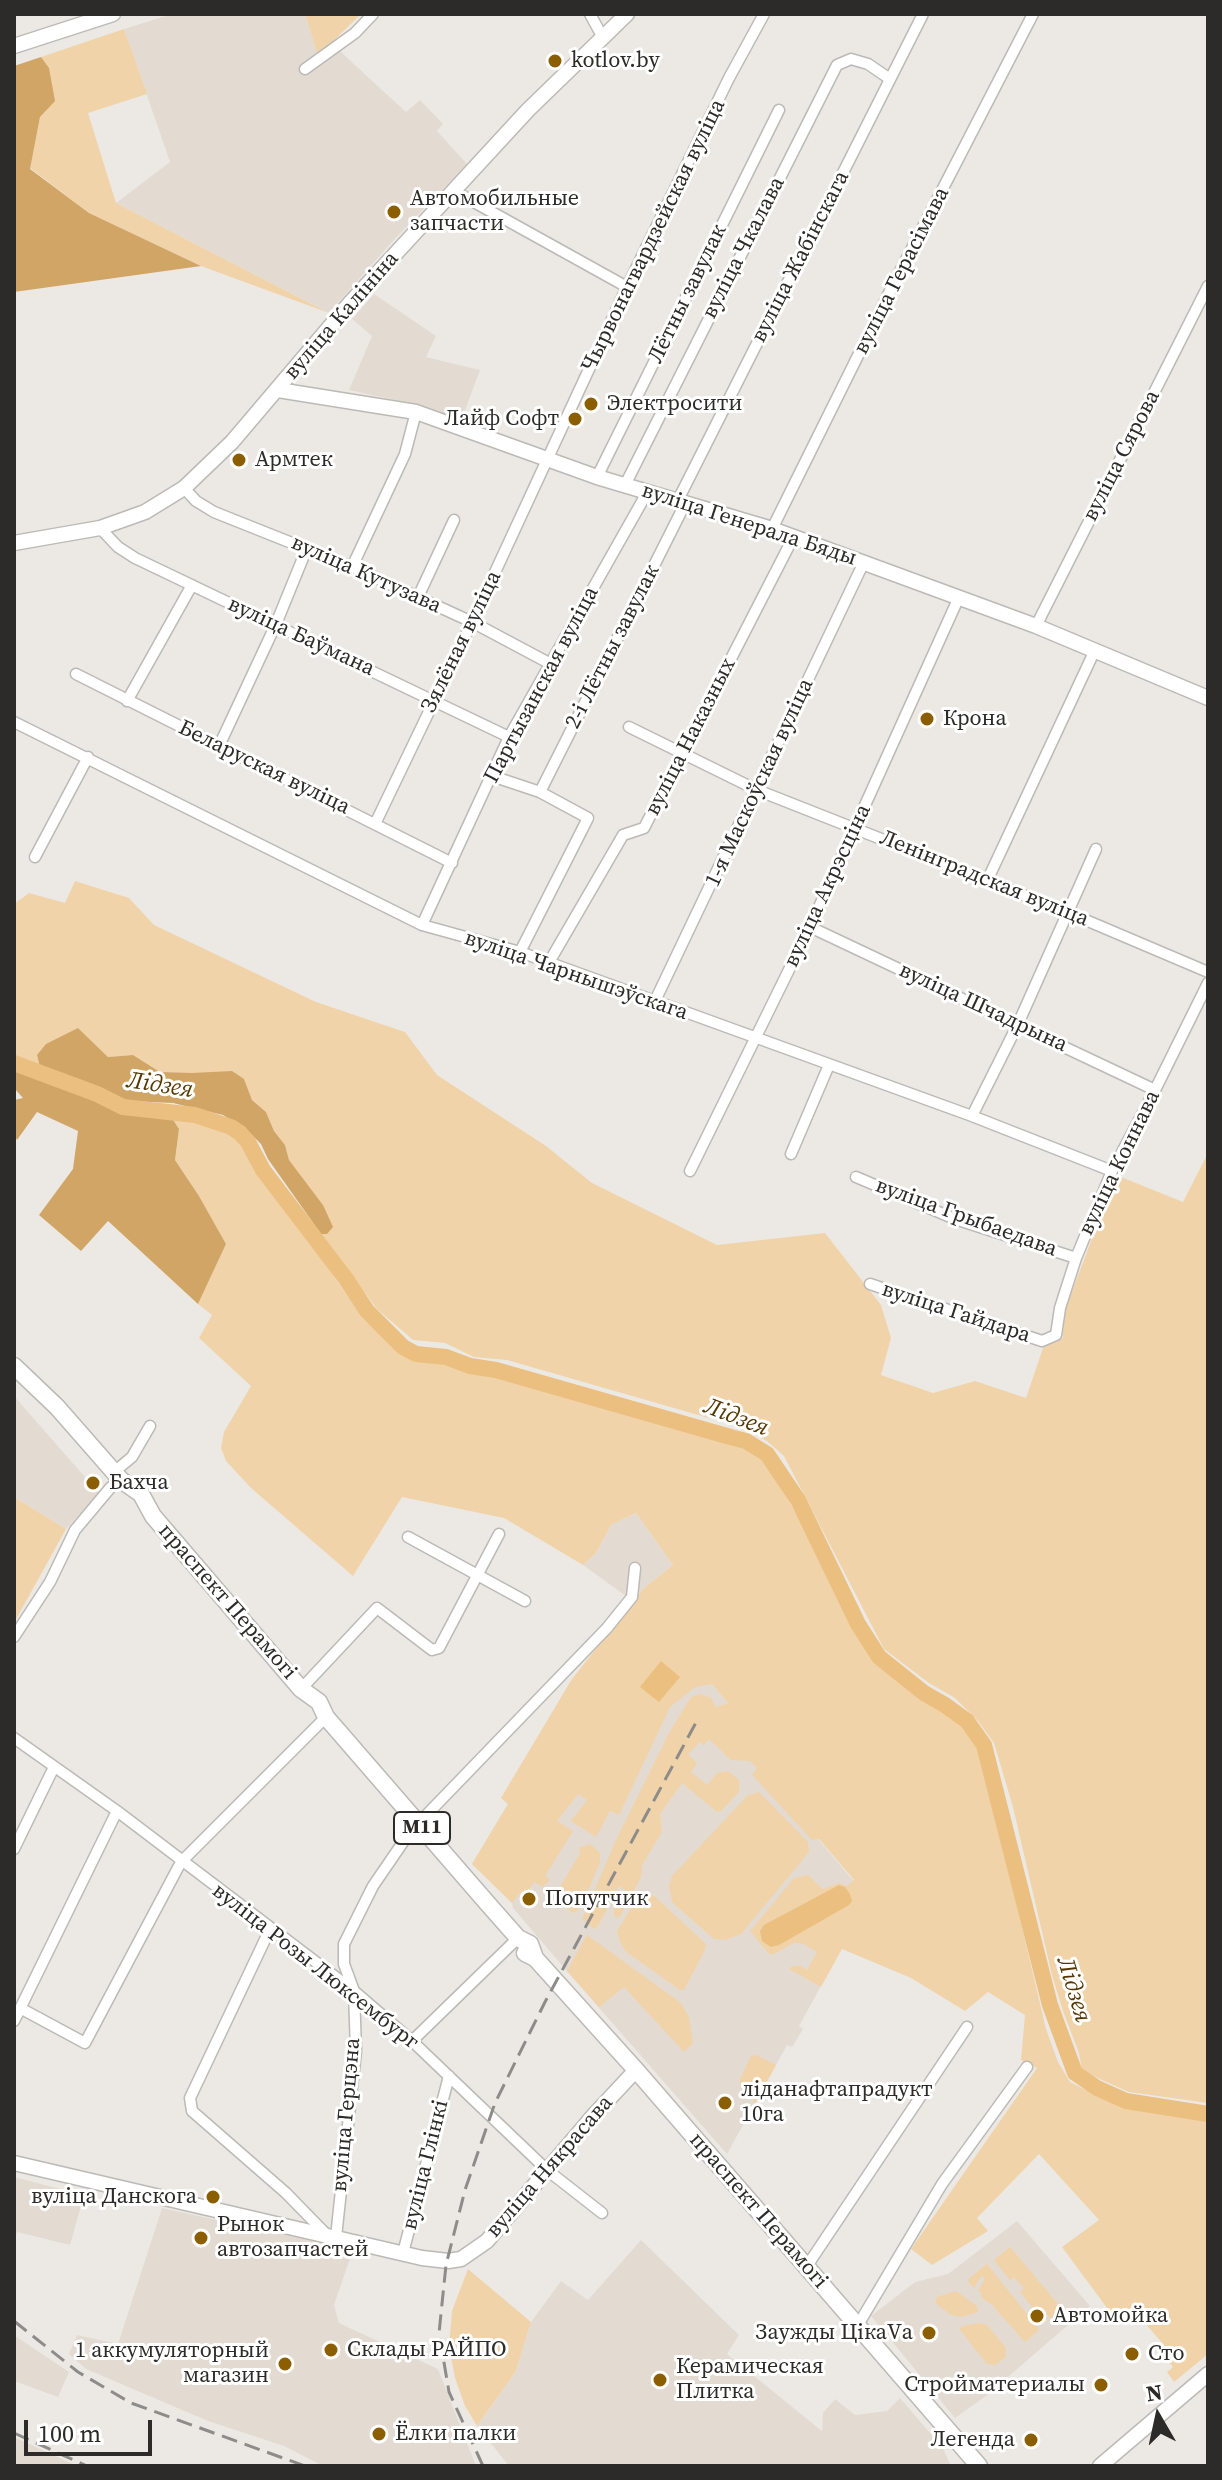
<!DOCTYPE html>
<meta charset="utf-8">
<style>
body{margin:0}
#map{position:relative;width:1222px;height:2480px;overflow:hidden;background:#ece9e5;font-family:"Source Serif 4",serif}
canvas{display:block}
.frame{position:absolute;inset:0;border:16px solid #2c2b29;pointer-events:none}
.north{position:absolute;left:1118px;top:2376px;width:80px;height:80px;-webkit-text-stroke:6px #fff;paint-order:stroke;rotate:351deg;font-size:22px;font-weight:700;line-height:32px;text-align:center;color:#2c2b29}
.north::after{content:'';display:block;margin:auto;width:28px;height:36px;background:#2c2b29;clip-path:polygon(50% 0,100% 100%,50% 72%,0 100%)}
.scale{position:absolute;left:24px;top:2420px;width:128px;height:36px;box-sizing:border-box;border:4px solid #2c2b29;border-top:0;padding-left:10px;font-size:24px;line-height:28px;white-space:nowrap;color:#2c2b29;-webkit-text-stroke:6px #fff;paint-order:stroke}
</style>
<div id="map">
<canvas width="1222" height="2480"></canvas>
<div class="frame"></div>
<div class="north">N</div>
<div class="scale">100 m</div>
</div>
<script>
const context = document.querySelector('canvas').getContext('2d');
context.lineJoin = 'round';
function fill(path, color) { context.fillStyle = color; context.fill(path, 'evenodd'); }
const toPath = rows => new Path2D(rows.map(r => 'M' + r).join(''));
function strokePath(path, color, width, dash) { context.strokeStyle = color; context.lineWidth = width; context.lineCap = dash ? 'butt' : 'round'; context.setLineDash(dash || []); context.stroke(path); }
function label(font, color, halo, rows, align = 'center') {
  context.font = font + ' "Source Serif 4",serif'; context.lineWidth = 6; context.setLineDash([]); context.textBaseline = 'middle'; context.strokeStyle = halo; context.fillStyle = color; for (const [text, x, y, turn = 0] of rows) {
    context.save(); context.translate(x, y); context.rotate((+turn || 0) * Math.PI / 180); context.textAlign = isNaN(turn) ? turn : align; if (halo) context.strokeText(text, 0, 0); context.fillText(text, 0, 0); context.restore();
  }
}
const built = toPath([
 [172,14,305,14,318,55,331,43,406,112,420,100,443,124,437,131,467,164,392,242,329,313,116,203,170,162,124,29],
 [374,294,436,336,426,357,480,370,461,421,404,402,349,390,372,336,352,319],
 [14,1396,99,1493,66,1529,14,1497],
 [636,1513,673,1565,644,1588,634,1602,583,1565,596,1553,611,1525],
 [676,1640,787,1775,791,1807,869,1899,799,2026,803,2029,792,2047,787,2045,727,2154,565,1969,513,1908,512,1903,472,1864,508,1804,501,1798,572,1679],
 [14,2177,84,2195,70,2245,17,2232,14,2240],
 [162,2208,353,2250,334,2305,339,2323,438,2369,476,2466,323,2466,284,2446,208,2421,86,2369,69,2354,77,2335,118,2344],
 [1017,2221,1090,2306,986,2396,955,2418,871,2316,915,2282,948,2274],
 [641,2240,739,2335,727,2354,822,2431,823,2413,835,2399,855,2415,887,2411,900,2398,943,2448,951,2466,509,2466,477,2426,516,2371,531,2322,561,2281,588,2300],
 [14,2335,69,2372,58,2397,14,2381],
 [14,2437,77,2466,14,2466]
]);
const green = toPath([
 [305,14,361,14,318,56],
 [124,29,147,94,88,113,116,203,329,313,201,266,89,213,30,168,40,117,54,101,49,69,41,57],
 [75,881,129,898,154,925,316,1002,405,1032,437,1075,546,1146,592,1183,717,1245,825,1233,881,1305,891,1338,881,1375,933,1393,975,1381,1026,1398,1044,1345,1063,1338,1062,1318,1116,1175,1183,1202,1208,1153,1208,2103,1129,2092,1082,2071,1079,2053,1063,2011,1052,1975,1013,1807,994,1743,978,1721,955,1698,929,1683,884,1649,784,1456,767,1441,740,1427,507,1360,474,1357,445,1343,413,1340,377,1309,321,1234,327,1234,323,1205,289,1160,285,1145,274,1131,266,1112,252,1100,244,1079,160,1072,133,1055,108,1057,78,1028,37,1055,40,1067,14,1055,14,904,29,893,65,903],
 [170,1115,220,1126,238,1136,363,1319,410,1359,441,1362,473,1374,503,1377,736,1443,757,1453,770,1466,875,1660,926,1701,947,1712,967,1730,980,1749,1046,2029,1058,2062,1070,2082,1102,2098,1208,2116,1208,2354,1174,2382,1167,2372,1173,2367,1160,2351,1164,2345,1144,2322,1122,2321,1107,2308,1062,2247,1099,2220,1039,2154,977,2218,988,2231,932,2265,911,2249,1037,2068,1021,2060,1025,2015,988,1992,965,2011,911,1978,842,1949,821,1987,789,1969,792,1966,801,1966,807,1970,817,1952,804,1944,794,1943,772,1955,768,1953,750,1931,794,1878,808,1875,823,1889,839,1883,847,1886,854,1880,819,1839,812,1840,752,1775,757,1768,750,1761,731,1760,709,1739,704,1745,700,1742,688,1754,697,1763,691,1772,707,1785,717,1773,728,1771,739,1780,739,1792,721,1811,717,1812,682,1783,660,1814,662,1832,642,1865,641,1877,619,1918,614,1916,614,1908,625,1890,619,1886,598,1926,594,1929,582,1919,616,1840,669,1733,691,1697,701,1694,711,1698,716,1707,728,1703,712,1684,695,1687,670,1707,619,1815,610,1811,596,1837,571,1821,587,1800,578,1794,557,1821,573,1831,545,1876,550,1879,543,1887,534,1882,527,1893,521,1892,512,1903,472,1864,508,1804,501,1798,572,1679,644,1588,673,1565,636,1513,611,1525,596,1553,583,1565,504,1518,402,1497,353,1576,251,1488,226,1461,221,1448,224,1432,251,1386,199,1338,212,1315,198,1304,226,1244,199,1196,175,1160,179,1129],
 [14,1497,66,1529,14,1623],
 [759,1792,808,1842,809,1852,741,1934,725,1940,714,1939,672,1902,669,1885,672,1876,747,1796],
 [590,1844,600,1853,600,1862,582,1906,574,1913,553,1899,580,1853,579,1848],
 [645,1894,653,1895,706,1944,705,1950,684,1990,680,1990,625,1951,620,1942,617,1931,622,1923,638,1897],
 [587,1935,681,2003,689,2017,693,2043,684,2052,624,1987,599,2007,567,1971],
 [756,2055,776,2065,755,2104,750,2093,740,2085,740,2079,751,2056],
 [1010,2247,1063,2310,1052,2319,1040,2309,1036,2312,1020,2292,1024,2288,1014,2277,1010,2280,994,2260],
 [987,2264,1038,2328,1039,2330,1025,2342,992,2305,981,2297,982,2293,978,2291,985,2278,981,2276,974,2288,967,2280],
 [468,2269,531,2322,516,2371,477,2426,465,2406,455,2378,449,2347,452,2311],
 [956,2291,977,2306,978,2312,962,2317,951,2315,935,2303,937,2297],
 [979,2323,987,2325,1006,2348,1006,2357,995,2365,987,2364,959,2329,963,2326]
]);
const forest = toPath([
 [41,57,49,68,55,101,40,117,30,169,89,213,201,266,14,292,14,66],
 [78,1028,108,1057,133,1055,160,1072,192,1073,232,1071,244,1079,252,1100,266,1112,274,1131,285,1145,289,1160,323,1205,333,1227,327,1234,321,1234,268,1159,261,1144,246,1129,223,1115,173,1103,128,1101,81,1080,40,1067,37,1055,46,1044],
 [14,1069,127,1113,170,1115,179,1129,175,1160,199,1196,226,1244,198,1304,108,1221,81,1251,39,1215,73,1169,78,1131,37,1112,17,1140,14,1134,14,1100,23,1098,14,1088]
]);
const water = toPath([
 [661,1661,680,1677,659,1702,640,1687],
 [839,1885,845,1887,850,1894,852,1901,849,1905,779,1945,771,1947,762,1941,760,1931,764,1925]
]);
const river = toPath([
 [14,1063,97,1094,123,1107,195,1115,231,1127,240,1133,248,1142,263,1170,346,1279,367,1311,403,1347,416,1354,446,1357,470,1366,496,1370,734,1438,746,1441,767,1454,798,1500,858,1624,879,1657,924,1693,945,1705,967,1721,984,1745,1050,2005,1075,2073,1097,2088,1126,2101,1208,2114]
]);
const street = toPath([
 [590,14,602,36],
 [305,69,355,33,373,14],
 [454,191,627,287],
 [597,477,779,110],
 [625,485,837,65,851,59,868,64,890,79],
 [184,488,196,501,214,512,352,567,472,622,549,663],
 [678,500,923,14],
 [100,528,118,547,135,558,509,737],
 [772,529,892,287,1033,14],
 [352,567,405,454,416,412],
 [418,597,454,520],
 [1036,626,1208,286],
 [76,674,452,863],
 [127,701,192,585],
 [14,722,422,925,520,952,972,1116,1112,1171],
 [629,727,757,790,1069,913,1208,972],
 [219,746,276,624,307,548],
 [492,776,540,792,588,818,520,952],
 [540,792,686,502],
 [375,824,472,622,627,287,729,78,764,14],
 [35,857,88,757],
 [987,881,1095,650],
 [422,925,509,737,648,491],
 [810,927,1155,1090],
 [548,964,623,835,644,828,794,536],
 [654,1003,864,562],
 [972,1116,1018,1024,1096,849],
 [791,1154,829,1065],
 [690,1171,810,927,959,597],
 [856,1177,955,1219,1076,1258],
 [870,1284,1042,1341,1056,1335,1060,1308,1076,1258,1112,1171,1155,1090,1208,983],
 [114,1472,132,1457,150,1426],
 [408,1537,525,1601],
 [14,1637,50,1582,75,1530,111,1487,121,1480],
 [301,1689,377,1608,432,1650,439,1648,499,1534],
 [14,1738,117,1811,354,1991,412,2041,547,2170,602,2213],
 [14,1849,54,1767],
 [270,1929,190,2098,192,2111,286,2193,326,2234],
 [20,2008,85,2043,181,1862,326,1717],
 [14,2021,117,1811],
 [412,2041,518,1938],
 [336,2237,356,2051,354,1991,344,1964,344,1944,373,1886,410,1832,607,1628,632,1597,635,1568],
 [403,2253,449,2076],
 [807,2266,967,2027],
 [858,2325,942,2184,1027,2067]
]);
const secondary = toPath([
 [14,46,113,14],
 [278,390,416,412,597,477,772,529,1036,626,1208,698],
 [14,543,100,528,145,512,184,488,232,442,350,303,528,110,627,14],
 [14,2163,422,2258,448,2261,461,2259,487,2241,594,2115,636,2070],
 [1100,2466,1208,2374]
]);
const primary = toPath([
 [14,1366,57,1407,121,1480,141,1494,153,1516,301,1689,319,1702,326,1717,488,1904,518,1938,530,1944,535,1958],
 [525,1953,535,1958,636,2070,979,2466]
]);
const rail = toPath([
 [14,2321,78,2372,131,2403,305,2466],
 [14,2433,87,2466],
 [483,2466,449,2392,439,2333,446,2265,465,2190,495,2103,545,2002,699,1717]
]);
const markers = [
 [555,61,8,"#8b5e02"],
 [394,212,8,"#8b5e02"],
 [591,404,8,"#8b5e02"],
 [575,419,8,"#8b5e02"],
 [239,460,8,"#8b5e02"],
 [927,719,8,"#8b5e02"],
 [93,1483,8,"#8b5e02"],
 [529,1899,8,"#8b5e02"],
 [725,2103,8,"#8b5e02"],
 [213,2197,8,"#8b5e02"],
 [201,2238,8,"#8b5e02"],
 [1037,2316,8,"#8b5e02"],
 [929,2333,8,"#8b5e02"],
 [331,2350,8,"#8b5e02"],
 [1132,2354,8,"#8b5e02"],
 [285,2364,8,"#8b5e02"],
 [660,2380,8,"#8b5e02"],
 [1101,2385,8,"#8b5e02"],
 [379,2434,8,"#8b5e02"],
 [1031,2440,8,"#8b5e02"]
];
const shields = [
 [422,1828,56]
];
const shieldNames = [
 ["М11",422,1828]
];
const poiNames = [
 ["kotlov.by",571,61],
 ["Автомобильные",410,199],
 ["запчасти",410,224],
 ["Электросити",607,404],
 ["Лайф Софт",559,419,"right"],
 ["Армтек",255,460],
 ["Крона",943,719],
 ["Бахча",109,1483],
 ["Попутчик",545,1899],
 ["ліданафтапрадукт",741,2090],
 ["10га",741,2115],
 ["вуліца Данскога",197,2197,"right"],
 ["Рынок",217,2225],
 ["автозапчастей",217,2250],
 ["Автомойка",1053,2316],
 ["Заужды ЦікаVа",913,2333,"right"],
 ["Склады РАЙПО",347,2350],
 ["1 аккумуляторный",269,2351,"right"],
 ["магазин",269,2376,"right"],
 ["Сто",1148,2354],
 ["Керамическая",676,2367],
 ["Плитка",676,2392],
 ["Стройматериалы",1085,2385,"right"],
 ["Ёлки палки",395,2434],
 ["Легенда",1015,2440,"right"]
];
const streetNames = [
 ["Чырвонагвардзейская вуліца",654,236,-64],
 ["вуліца Чкалава",744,248,-63],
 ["вуліца Жабінскага",801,257,-63],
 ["вуліца Герасімава",902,271,-63],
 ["Лётны завулак",688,294,-64],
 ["вуліца Калініна",342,316,-49],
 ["вуліца Сярова",1122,456,-63],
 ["вуліца Генерала Бяды",749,525,18],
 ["вуліца Кутузава",366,575,24],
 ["вуліца Баўмана",301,637,25],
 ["Зялёная вуліца",462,642,-64],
 ["2-і Лётны завулак",613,647,-63],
 ["Партызанская вуліца",542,685,-62],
 ["вуліца Наказных",691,737,-63],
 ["Беларуская вуліца",264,768,26],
 ["1-я Маскоўская вуліца",760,783,-65],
 ["Ленінградская вуліца",984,879,22],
 ["вуліца Акрэсціна",828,886,-65],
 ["вуліца Чарнышэўскага",576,976,19],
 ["вуліца Шчадрына",983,1008,25],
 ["вуліца Коннава",1120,1163,-64],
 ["вуліца Грыбаедава",966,1218,20],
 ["вуліца Гайдара",956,1313,18],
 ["праспект Перамогі",227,1602,49],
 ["вуліца Розы Люксембург",315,1967,38],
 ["вуліца Герцэна",347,2115,-85],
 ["вуліца Глінкі",426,2165,-76],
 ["вуліца Някрасава",550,2167,-49],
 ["праспект Перамогі",758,2211,49]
];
const waterNames = [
 ["Лідзея",160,1086,9],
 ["Лідзея",736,1418,21],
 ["Лідзея",1073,1990,73]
];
fill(built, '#e3dbd1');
fill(green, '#f1d3a9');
fill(forest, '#d0a566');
fill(water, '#ebbf7f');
strokePath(river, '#ebbf7f', 16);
strokePath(street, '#bcbab6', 13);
strokePath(secondary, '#bcbab6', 17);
strokePath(primary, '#bcbab6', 19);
strokePath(street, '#fff', 10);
strokePath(secondary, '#fff', 14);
strokePath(primary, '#fff', 16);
strokePath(rail, '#8e8c89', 3, [16, 8]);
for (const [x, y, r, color] of markers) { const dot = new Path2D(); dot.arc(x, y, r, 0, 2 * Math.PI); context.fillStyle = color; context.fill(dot); strokePath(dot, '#fff', 3); }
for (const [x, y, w] of shields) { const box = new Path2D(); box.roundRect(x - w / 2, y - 16, w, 32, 6); context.fillStyle = '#fff'; context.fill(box); strokePath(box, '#2c2b29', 2); }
label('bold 20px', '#2c2b29', null, shieldNames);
label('22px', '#2c2b29', '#fff', poiNames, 'left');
label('22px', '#2c2b29', '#fff', streetNames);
label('italic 24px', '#543701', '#fff', waterNames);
</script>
